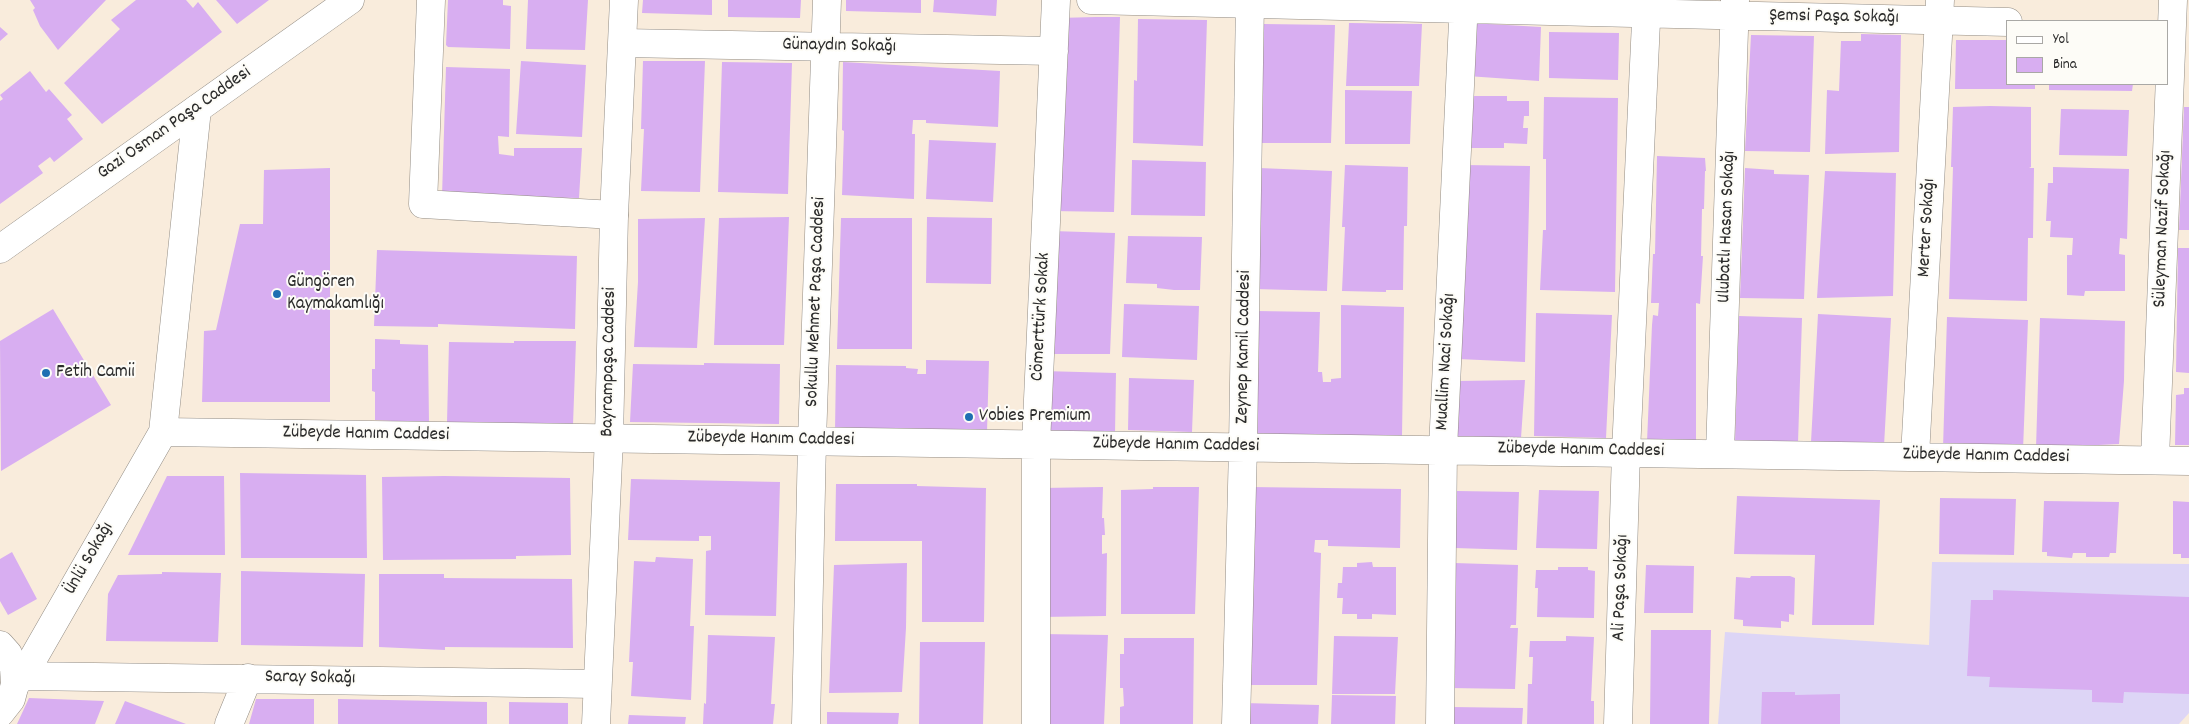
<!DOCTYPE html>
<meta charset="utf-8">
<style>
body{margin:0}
#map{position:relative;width:2189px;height:724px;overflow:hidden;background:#f9ecdc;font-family:Dekko,sans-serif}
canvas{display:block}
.legend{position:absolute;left:2006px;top:20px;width:162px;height:65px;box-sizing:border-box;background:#fdfcf7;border:1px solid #a9a8a5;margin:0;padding:6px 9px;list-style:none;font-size:15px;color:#2b2b2b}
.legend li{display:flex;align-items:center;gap:10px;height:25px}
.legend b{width:25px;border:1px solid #a9a8a5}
</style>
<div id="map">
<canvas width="2189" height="724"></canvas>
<ul class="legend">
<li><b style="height:6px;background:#fff"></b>Yol</li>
<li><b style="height:14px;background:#d8aef1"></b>Bina</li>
</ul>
</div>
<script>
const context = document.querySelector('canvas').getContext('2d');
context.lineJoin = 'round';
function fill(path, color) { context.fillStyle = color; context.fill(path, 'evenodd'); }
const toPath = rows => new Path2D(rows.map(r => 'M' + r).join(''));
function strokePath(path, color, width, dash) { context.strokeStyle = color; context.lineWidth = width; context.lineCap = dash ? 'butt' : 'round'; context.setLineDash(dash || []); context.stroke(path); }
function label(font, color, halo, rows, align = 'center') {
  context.font = font + ' Dekko,sans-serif'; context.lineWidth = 4; context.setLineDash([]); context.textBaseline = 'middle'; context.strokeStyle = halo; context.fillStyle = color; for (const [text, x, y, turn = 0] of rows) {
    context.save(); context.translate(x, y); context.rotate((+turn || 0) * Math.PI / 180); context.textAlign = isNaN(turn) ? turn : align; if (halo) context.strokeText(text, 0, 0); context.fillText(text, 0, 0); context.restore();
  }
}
const built = toPath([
 [1932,562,2189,564,2189,713,2179,724,1718,724,1725,632,1929,645]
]);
const building = toPath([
 [30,0,106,0,58,50,40,26,33,10,35,8],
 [136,0,186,0,193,8,198,2,222,32,102,124,64,83,120,29,111,20],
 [216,0,269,0,237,24],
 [448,0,503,0,503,5,511,6,510,49,448,47,446,45],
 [528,0,588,0,585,50,526,49],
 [643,0,712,0,712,15,642,13],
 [728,0,801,0,800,18,728,17],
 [846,0,921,0,921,13,846,11],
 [934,0,997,0,996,16,933,12],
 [1096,17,1120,17,1114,212,1051,211,1058,18],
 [1138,19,1207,20,1203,146,1133,143,1134,80,1137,81],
 [1349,23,1422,24,1419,86,1346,86],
 [1471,23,1541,27,1539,81,1467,76],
 [1264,24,1335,25,1331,143,1259,143],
 [0,27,8,34,0,41],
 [1549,32,1619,33,1618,80,1549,78],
 [1861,34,1901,35,1899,152,1825,154,1827,90,1839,91,1841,41,1861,41],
 [1751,35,1814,36,1810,152,1745,151],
 [1956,40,2008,40,2008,84,2035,84,2035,89,1955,89],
 [521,61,586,65,582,137,516,134],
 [643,61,705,61,700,192,641,191,644,129,641,129],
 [722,62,792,63,788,194,718,192],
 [843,62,1000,71,998,127,926,123,926,120,913,120,912,134,915,134,914,199,842,195,844,131,842,130],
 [446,67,510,69,509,137,498,136,499,154,514,156,514,148,582,148,579,198,442,196],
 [30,71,46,92,49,89,72,115,67,119,83,139,54,162,50,157,38,166,43,173,0,204,0,101,3,99,0,95],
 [2049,84,2133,84,2132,91,2049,90],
 [1345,90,1412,91,1410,144,1345,144],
 [1470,96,1507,96,1507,101,1529,101,1529,116,1524,116,1523,128,1528,128,1527,144,1504,143,1504,148,1467,148],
 [1544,97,1618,98,1615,292,1540,290,1543,230,1546,230,1546,159,1543,159],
 [1990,106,2031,107,2031,167,2029,168,2034,168,2033,238,2028,238,2027,301,1949,299,1953,167,1951,167,1953,107],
 [2184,107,2189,107,2189,230,2179,230],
 [2061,109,2129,110,2127,156,2059,155],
 [929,140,996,143,993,202,926,199],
 [1657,156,1705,158,1706,171,1705,171,1704,209,1702,209,1701,256,1703,256,1700,304,1696,303,1696,443,1647,442,1652,325,1653,315,1658,316,1659,303,1651,303,1653,254,1655,254],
 [1132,160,1206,162,1205,216,1131,215],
 [1345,165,1408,167,1407,226,1404,226,1403,290,1386,290,1386,292,1342,291,1345,227,1342,227],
 [1465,165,1530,166,1525,362,1458,359],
 [2053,167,2129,169,2127,239,2120,238,2119,254,2125,255,2125,291,2085,291,2084,296,2067,295,2067,255,2072,255,2073,238,2050,237,2051,221,2046,221,2048,183,2053,183],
 [330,168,330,402,202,402,204,331,216,330,240,224,263,224,264,170],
 [1259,168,1332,171,1327,291,1255,289],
 [1745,168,1774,170,1774,174,1809,175,1804,299,1740,298],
 [1825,171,1896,173,1893,296,1817,298],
 [789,217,784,345,714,345,719,218],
 [927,217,992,218,991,284,926,283],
 [705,218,697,348,634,347,638,282,638,219],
 [841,218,912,218,912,349,837,349],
 [1052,231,1115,233,1110,354,1047,354],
 [1128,236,1202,237,1200,290,1174,290,1157,288,1157,284,1126,283],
 [2178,248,2189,248,2189,373,2176,372],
 [377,250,577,256,575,329,438,324,438,327,374,326],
 [1124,304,1199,306,1197,360,1122,357],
 [1341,305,1404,307,1402,436,1252,437,1256,311,1320,312,1318,372,1322,372,1323,382,1331,382,1331,379,1341,378],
 [53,309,111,405,1,471,0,341],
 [1536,313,1612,315,1606,438,1534,436],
 [1818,314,1891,318,1884,446,1811,442],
 [1739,316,1802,318,1798,443,1735,441],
 [1947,317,2028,320,2023,450,1943,448],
 [2040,318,2125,321,2124,381,2119,444,2036,448],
 [375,339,400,340,400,344,428,345,429,423,375,420,375,392,372,391,372,369,375,369],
 [514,341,576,341,573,425,447,422,449,342,514,343],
 [926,360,989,361,987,432,835,431,836,365,906,366,906,368,918,369,917,374,926,374],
 [704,363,780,364,779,424,630,422,633,364,704,365],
 [1043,371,1116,373,1115,434,1043,433],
 [1129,378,1194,380,1192,432,1128,430],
 [1525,380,1521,438,1454,439,1457,381],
 [2184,388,2189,388,2189,445,2175,445,2176,395,2184,394],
 [240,473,366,475,367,558,241,558],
 [167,476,224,476,225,555,128,555],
 [444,476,570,478,571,555,516,556,516,559,383,560,382,477],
 [631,479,780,482,776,616,705,615,706,551,711,550,711,536,699,536,699,541,628,540],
 [836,484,917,484,917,486,986,488,984,622,922,622,922,541,835,541],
 [1103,487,1102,518,1104,518,1105,535,1102,535,1102,554,1107,553,1106,616,1041,617,1042,488],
 [1153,487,1199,487,1195,614,1121,614,1121,490,1153,489],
 [1250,487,1401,489,1400,548,1328,546,1328,540,1315,540,1314,552,1321,553,1317,685,1245,685],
 [1539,490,1599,491,1597,549,1536,548],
 [1457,491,1519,492,1517,550,1455,548],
 [1737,496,1880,500,1874,625,1812,625,1815,555,1734,554],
 [1940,498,2016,499,2014,555,1939,554],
 [2044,501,2119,502,2116,553,2110,553,2109,557,2086,557,2086,553,2073,553,2072,558,2047,556,2047,552,2042,552],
 [2173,501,2189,502,2189,558,2181,558,2181,554,2173,554],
 [12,552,37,599,8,615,0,601,0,559],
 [656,557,693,559,690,626,694,626,691,700,631,696,633,662,629,662,634,561,655,562],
 [1372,562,1373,567,1396,567,1396,615,1372,614,1372,619,1357,619,1357,614,1342,614,1343,598,1337,598,1338,583,1342,583,1343,567,1357,567,1357,563],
 [907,563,906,628,902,692,829,693,834,565],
 [1454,563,1518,565,1516,625,1511,625,1510,628,1518,628,1515,689,1449,688],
 [1646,565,1694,566,1693,613,1644,613],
 [1558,567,1588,567,1588,570,1595,571,1594,618,1537,617,1538,588,1535,588,1536,570,1558,570],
 [241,571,365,574,363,647,241,645],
 [162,572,221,573,218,642,106,641,108,594,118,575,162,574],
 [379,574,444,574,444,578,572,579,573,648,445,647,445,650,379,647],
 [1751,576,1790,576,1795,578,1794,615,1789,614,1789,622,1781,621,1781,628,1743,626,1743,620,1734,619,1736,577,1750,578],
 [1993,590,2189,597,2189,694,2124,692,2123,703,2092,702,2092,690,1989,687,1990,677,1967,676,1971,600,1993,600],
 [1651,630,1711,630,1709,724,1650,724],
 [1042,634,1108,635,1104,724,1038,724],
 [708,635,775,637,771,704,775,704,773,724,703,724,704,703,706,704],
 [1334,636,1398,637,1395,694,1332,694],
 [1566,636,1594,637,1591,701,1594,701,1594,724,1527,724,1528,684,1532,684,1533,657,1529,657,1530,641,1566,641],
 [1124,638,1194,638,1193,724,1120,724,1120,707,1124,706,1123,688,1120,688,1120,654,1124,654],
 [920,642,985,642,983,724,919,724],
 [1762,692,1795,692,1795,695,1840,694,1840,724,1761,724],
 [1332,695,1396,696,1395,724,1331,724],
 [29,698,104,701,95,724,17,724],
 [256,699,314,699,314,724,249,724],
 [338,699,487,702,487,724,338,724],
 [125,701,186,724,115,724],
 [509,702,568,703,568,724,509,724],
 [1244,703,1319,705,1318,724,1243,724],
 [1452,707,1523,708,1522,724,1452,724],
 [827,712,899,713,898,724,827,724],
 [629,715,686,717,685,724,628,724]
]);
const minor = toPath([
 [431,0,423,204,614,215],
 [1091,0,2008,22],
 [623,43,1054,51],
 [163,432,2189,461],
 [1720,453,1735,0],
 [1915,456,1940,0],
 [2155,459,2173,0],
 [23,676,597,684],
 [15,684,23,676,163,432,197,109],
 [229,724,248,678],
 [806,724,812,441,827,0],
 [1036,724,1036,444,1056,0],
 [1236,724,1243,447,1250,0],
 [1440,724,1443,449,1464,0],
 [1618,724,1626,452,1647,0]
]);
const tertiary = toPath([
 [0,249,350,0],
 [0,645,8,654,14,668,15,684,11,699,0,713],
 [596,724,609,438,614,215,624,0]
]);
const markers = [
 [277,294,5,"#1f6fb2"],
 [46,373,5,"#1f6fb2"],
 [969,417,5,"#1f6fb2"]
];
const streetNames = [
 ["Şemsi Paşa Sokağı",1834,18,1],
 ["Günaydın Sokağı",839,47,1],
 ["Gazi Osman Paşa Caddesi",175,124,-35],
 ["Ulubatlı Hasan Sokağı",1728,227,-88],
 ["Merter Sokağı",1928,228,-87],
 ["Süleyman Nazif Sokağı",2164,229,-88],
 ["Sokullu Mehmet Paşa Caddesi",817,302,-88],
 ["Cömerttürk Sokak",1042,317,-87],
 ["Zeynep Kamil Caddesi",1245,347,-89],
 ["Bayrampaşa Caddesi",610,362,-89],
 ["Muallim Naci Sokağı",1447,362,-87],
 ["Zübeyde Hanım Caddesi",366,435,1],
 ["Zübeyde Hanım Caddesi",771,440,1],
 ["Zübeyde Hanım Caddesi",1176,446,1],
 ["Zübeyde Hanım Caddesi",1581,451,1],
 ["Zübeyde Hanım Caddesi",1986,457,1],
 ["Ünlü Sokağı",90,559,-60],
 ["Ali Paşa Sokağı",1622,588,-88],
 ["Saray Sokağı",310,679,1]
];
const poiNames = [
 ["Güngören",287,283],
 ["Kaymakamlığı",287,305],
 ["Fetih Camii",56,373],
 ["Vobies Premium",979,417]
];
fill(built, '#ddd5f6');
fill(building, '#d8aef1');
strokePath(minor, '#928c84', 29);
strokePath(tertiary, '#928c84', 29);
strokePath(minor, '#fff', 28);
strokePath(tertiary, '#fff', 28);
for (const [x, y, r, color] of markers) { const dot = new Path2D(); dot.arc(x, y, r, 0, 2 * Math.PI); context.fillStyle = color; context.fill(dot); strokePath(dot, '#fdfcf7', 2); }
label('19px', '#2b2b2b', '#fdfcf7', streetNames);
label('19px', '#2b2b2b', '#fdfcf7', poiNames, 'left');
</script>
